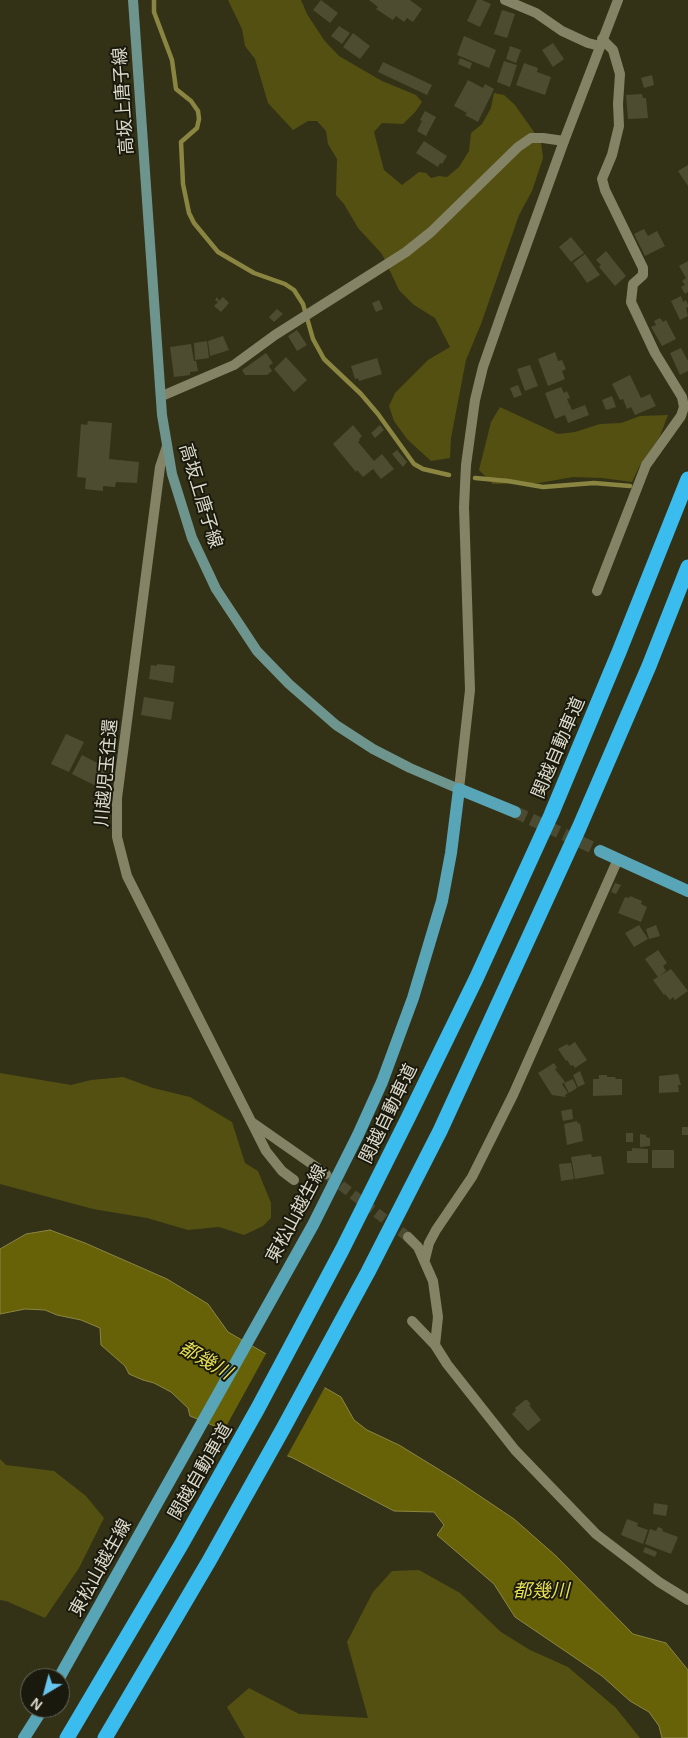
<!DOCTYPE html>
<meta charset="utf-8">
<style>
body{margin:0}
#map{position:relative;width:688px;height:1738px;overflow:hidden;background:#333217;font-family:Helvetica,sans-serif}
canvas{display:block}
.north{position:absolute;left:20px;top:1668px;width:50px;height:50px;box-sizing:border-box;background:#1a190d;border:1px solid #686759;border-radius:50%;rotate:217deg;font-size:14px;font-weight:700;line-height:20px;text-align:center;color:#dcdbcb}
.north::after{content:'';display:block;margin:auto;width:18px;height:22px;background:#65c5ee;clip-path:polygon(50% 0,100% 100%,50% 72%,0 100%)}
</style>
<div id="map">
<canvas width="688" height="1738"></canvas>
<div class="north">N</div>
</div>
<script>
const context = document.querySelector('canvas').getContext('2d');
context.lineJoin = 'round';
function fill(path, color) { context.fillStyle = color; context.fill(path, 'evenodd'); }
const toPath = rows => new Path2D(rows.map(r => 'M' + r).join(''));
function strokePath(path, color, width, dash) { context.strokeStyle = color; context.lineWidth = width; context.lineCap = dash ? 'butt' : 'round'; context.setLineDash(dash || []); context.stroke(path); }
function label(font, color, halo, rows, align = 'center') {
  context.font = font + ' Helvetica,"Noto Sans JP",sans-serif'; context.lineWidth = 4; context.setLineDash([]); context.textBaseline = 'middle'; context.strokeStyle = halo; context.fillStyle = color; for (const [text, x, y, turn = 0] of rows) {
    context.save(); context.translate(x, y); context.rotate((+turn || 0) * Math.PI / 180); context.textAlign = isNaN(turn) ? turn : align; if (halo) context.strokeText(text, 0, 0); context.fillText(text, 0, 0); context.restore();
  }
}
const green = toPath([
 [228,0,301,0,307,14,324,40,339,56,382,81,416,95,422,102,416,111,403,124,382,123,374,132,384,170,402,185,419,172,426,173,431,178,439,176,447,177,459,167,469,151,471,133,482,124,491,108,494,93,504,95,515,105,541,142,543,158,532,191,519,215,481,324,466,360,451,438,450,458,431,461,407,439,394,421,389,406,395,393,428,360,450,347,435,318,414,305,399,290,382,254,358,228,344,204,336,195,337,159,328,144,326,131,317,121,308,121,293,130,268,103,255,59,245,46,242,29],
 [500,407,558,434,575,432,600,424,621,423,640,416,668,415,660,436,639,467,632,482,602,478,573,477,539,483,493,484,479,470,491,422],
 [0,1073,71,1085,91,1080,123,1077,153,1088,190,1097,232,1122,245,1163,258,1171,271,1203,271,1218,263,1226,244,1235,219,1227,188,1230,147,1218,93,1209,0,1184],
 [0,1459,6,1465,54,1471,86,1496,104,1518,79,1568,45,1618,6,1601,0,1600],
 [419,1570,460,1593,501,1632,530,1650,568,1667,616,1708,640,1738,245,1738,227,1707,249,1688,299,1714,368,1718,347,1642,373,1592,392,1571]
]);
const water = toPath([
 [50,1230,85,1243,167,1279,208,1304,228,1332,341,1397,354,1420,367,1430,399,1445,456,1480,514,1519,556,1556,633,1634,666,1643,688,1670,688,1738,662,1738,659,1726,649,1712,630,1701,602,1676,515,1617,494,1584,437,1535,444,1525,434,1512,394,1511,293,1458,190,1416,188,1408,171,1392,154,1383,143,1380,129,1374,125,1366,101,1345,100,1328,81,1320,57,1315,45,1310,25,1309,0,1314,0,1249,26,1234,50,1230]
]);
const pier = toPath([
 [267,1352,326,1385,286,1458,223,1432]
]);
const stream = toPath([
 [154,0,154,12,172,60,176,89,191,101,198,111,199,119,197,128,181,142,183,184,189,213,194,223,218,252,254,273,285,284,294,290,303,304,313,339,324,359,361,394,378,414,414,464,423,469,449,475],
 [475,478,508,481,543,487,594,483,630,486]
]);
const building = toPath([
 [321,0,338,13,330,23,313,10],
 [369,0,410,0,422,9,413,22,407,18,404,22,396,16,393,20,376,9,378,7],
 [477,0,482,0,491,4,480,27,467,21],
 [502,10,515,14,507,38,494,34],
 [339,26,350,33,342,44,331,36],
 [353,33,370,46,360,59,343,47],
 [464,36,496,50,489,68,457,55],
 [553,43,564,59,553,67,542,50],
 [510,46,521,50,516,63,506,59],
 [460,58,472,63,470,69,458,64],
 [504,61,517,65,510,87,497,82],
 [383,62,432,85,427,95,378,72],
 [524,63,538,68,537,72,551,77,545,95,516,85],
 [652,75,654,85,644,88,641,78],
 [468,80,483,88,485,84,494,89,478,122,465,115,467,113,454,106],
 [642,94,643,98,646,98,648,118,628,119,626,95],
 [425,111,436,117,426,136,417,131,422,121,420,120],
 [424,141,447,156,442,164,440,163,438,167,416,153],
 [688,165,688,186,678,171],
 [644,229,648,236,657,231,665,246,645,256,634,234],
 [571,237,584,253,571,262,559,247],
 [606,251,626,276,615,286,599,267,601,265,596,260],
 [585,254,600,275,587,283,573,263],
 [688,261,688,292,685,294,681,287,685,285,682,281,686,278,679,266],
 [681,296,683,302,686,300,688,305,688,307,686,308,688,316,680,320,671,301],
 [217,297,219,301,223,297,229,303,221,312,214,306,218,302,215,300],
 [379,300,383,309,376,312,372,303],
 [277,309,283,314,274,322,269,317],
 [660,318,663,322,666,320,676,339,662,346,651,327,656,325,654,321],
 [297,330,307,345,297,351,288,336],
 [223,336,229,350,210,356,208,341],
 [207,341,209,358,195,360,194,343],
 [191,344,194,361,196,361,198,371,190,372,190,375,174,377,170,347],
 [681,348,688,361,688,371,680,375,670,353],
 [555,352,558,361,562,360,566,369,562,371,565,379,548,386,538,359],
 [266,353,273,363,269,366,272,371,267,375,245,375,242,370],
 [286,357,307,380,294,392,274,369],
 [377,358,382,374,359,381,358,378,355,379,351,366],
 [530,365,538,386,525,391,517,369],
 [630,375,641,398,650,394,656,406,635,415,631,407,627,409,623,399,620,400,612,384],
 [518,385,522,395,514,398,510,388],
 [561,387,564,393,567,391,570,398,567,399,572,410,585,405,589,415,568,423,565,415,555,419,545,393],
 [612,396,616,407,606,410,602,400],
 [88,421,112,423,109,459,139,462,137,483,116,482,115,487,103,486,103,491,85,489,86,478,77,477,81,424,87,425],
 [353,425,362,436,359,439,360,440,358,442,374,461,382,454,394,469,381,479,373,469,363,477,357,470,356,472,333,444],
 [380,425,384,430,375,438,371,433],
 [397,450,407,462,403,467,392,454],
 [157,664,175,666,173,683,149,679,151,665,157,666],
 [144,697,174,702,171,720,141,715],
 [66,734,84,742,69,772,51,764],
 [82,755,107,768,98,787,72,774],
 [615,883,621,885,616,894,611,892],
 [630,896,642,901,641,904,647,907,641,922,618,913,625,897,629,898],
 [639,925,648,939,634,947,625,933],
 [656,925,660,936,649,939,646,929],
 [658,950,667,963,663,966,666,971,658,977,645,959],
 [671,969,688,991,675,1000,673,997,670,1000,665,994,664,995,653,980],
 [575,1042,587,1060,575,1068,573,1065,571,1066,567,1060,566,1061,558,1049,567,1044,569,1046],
 [554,1063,557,1068,555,1069,565,1082,562,1084,568,1093,565,1095,566,1097,552,1095,538,1073],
 [580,1071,585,1084,578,1087,573,1075],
 [678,1074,681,1085,678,1085,679,1092,659,1093,659,1076],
 [599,1075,607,1075,607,1077,615,1077,616,1079,622,1079,622,1095,593,1096,593,1079,599,1079],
 [573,1079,577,1088,569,1093,564,1083],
 [572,1109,573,1119,563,1121,561,1111],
 [577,1121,578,1124,580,1123,583,1141,567,1145,564,1124],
 [682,1127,688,1127,688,1135,682,1135],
 [626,1133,633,1133,633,1142,626,1142],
 [640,1134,646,1135,646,1137,650,1138,650,1146,640,1147],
 [632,1148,648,1149,648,1163,627,1163,627,1151,632,1151],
 [652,1150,674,1150,674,1168,652,1168],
 [591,1154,592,1157,601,1156,604,1174,575,1179,571,1157],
 [571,1163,574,1179,561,1181,559,1164],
 [525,1400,527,1400,531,1404,529,1405,541,1420,528,1431,512,1414,516,1410,515,1408],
 [654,1503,668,1505,666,1516,653,1514],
 [627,1519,638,1523,637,1526,648,1530,643,1544,621,1535],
 [658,1527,663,1529,662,1531,678,1537,671,1554,645,1544,650,1529,656,1531],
 [645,1547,657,1552,655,1557,643,1552]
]);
const minorTunnel = toPath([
 [329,1176,408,1237]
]);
const primaryTunnel = toPath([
 [515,812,600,851]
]);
const minor = toPath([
 [505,0,536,13,562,31,588,43,600,46],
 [162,396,234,365,275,335,406,252,431,232,518,147,531,138,543,138,564,141],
 [167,446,160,467,117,798,117,837,127,876,266,1151,282,1171,294,1180],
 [597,591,646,465,681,416,684,407,682,397,655,353,631,302,633,284,643,275,643,268,605,190,602,179,612,155,619,126,618,104,620,74,613,50,602,39],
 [253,1123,326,1174],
 [408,1237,418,1247,433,1281,438,1317,435,1345],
 [425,1259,429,1243,436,1230,472,1177,513,1095,618,859],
 [412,1321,435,1345,447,1364,515,1450,596,1534,659,1582,688,1600]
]);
const tertiary = toPath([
 [459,789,470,690,464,507,466,465,475,400,483,367,504,307,564,141,618,0]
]);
const secondary = toPath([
 [133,0,162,415,172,474,192,538,216,589,257,651,289,684,336,725,373,749,410,768,459,789]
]);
const primary = toPath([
 [600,851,688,891],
 [59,1678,313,1225,358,1135,382,1082,413,998,442,901,451,853,459,789,515,812],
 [24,1738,43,1708]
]);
const motorway = toPath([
 [67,1738,181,1545,258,1408,342,1250,409,1116,476,979,551,815,619,652,688,479],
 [105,1738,209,1561,284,1427,368,1272,440,1131,579,828,649,666,688,567]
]);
const streetNames = [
 ["高坂上唐子線",124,101,-94],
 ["高坂上唐子線",200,496,73],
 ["関越自動車道",559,748,-67],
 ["川越児玉往還",107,773,-85],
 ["関越自動車道",389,1114,-64],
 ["東松山越生線",297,1214,-62],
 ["関越自動車道",201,1472,-60],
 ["東松山越生線",101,1568,-61]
];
const waterNames = [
 ["都幾川",205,1361,30],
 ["都幾川",541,1592]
];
fill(green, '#545011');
fill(water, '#676208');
strokePath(water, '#8a8642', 1);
fill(pier, '#333217');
strokePath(stream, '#8a8642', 4.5);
fill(building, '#4d4c30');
strokePath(minorTunnel, '#4c4b32', 10, [10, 5]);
strokePath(primaryTunnel, '#4c4b32', 12, [12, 6]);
strokePath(minor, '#848365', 10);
strokePath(tertiary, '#848365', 10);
strokePath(secondary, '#6e948e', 10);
strokePath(primary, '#58a5b7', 12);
strokePath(motorway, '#3abcee', 15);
label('18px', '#dcdbcb', '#1a190d', streetNames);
label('italic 19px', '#e6de54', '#1a190d', waterNames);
</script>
